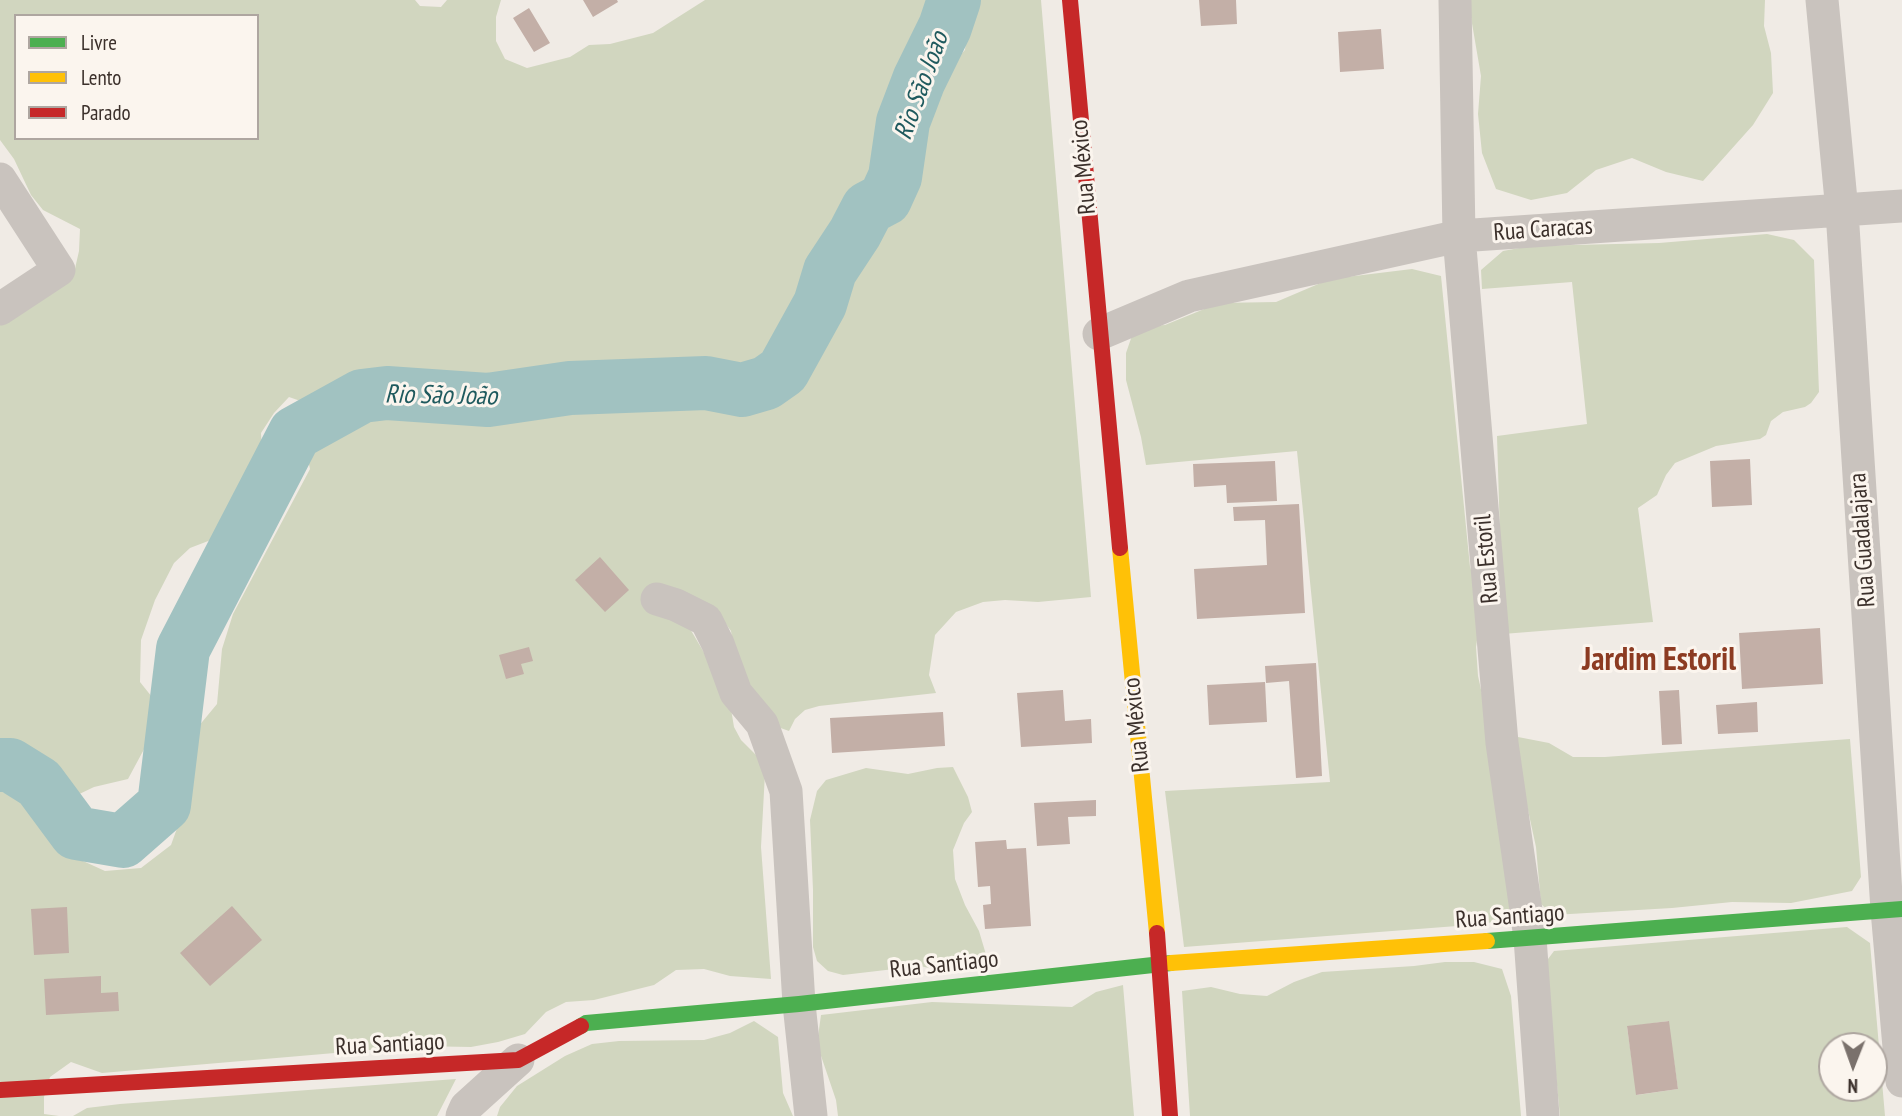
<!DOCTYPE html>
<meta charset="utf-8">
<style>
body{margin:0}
#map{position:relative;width:1902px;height:1116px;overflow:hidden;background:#f0ebe5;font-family:"PT Sans Narrow",sans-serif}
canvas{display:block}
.legend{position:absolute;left:14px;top:14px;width:245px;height:126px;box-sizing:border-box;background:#fbf5ee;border:2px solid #aea6a0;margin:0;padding:9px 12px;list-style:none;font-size:21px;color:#3b302b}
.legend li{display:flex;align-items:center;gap:14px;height:35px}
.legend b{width:35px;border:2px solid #aea6a0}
.north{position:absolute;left:1818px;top:1032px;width:70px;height:70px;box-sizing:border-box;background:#fbf5ee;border:2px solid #aea6a0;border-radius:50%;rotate:181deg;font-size:19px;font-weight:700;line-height:28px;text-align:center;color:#3b302b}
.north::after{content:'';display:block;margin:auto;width:24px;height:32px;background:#7a716c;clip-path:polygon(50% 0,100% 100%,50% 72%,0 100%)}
</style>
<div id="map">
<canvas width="1902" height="1116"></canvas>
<ul class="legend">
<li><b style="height:9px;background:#4caf50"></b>Livre</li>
<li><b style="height:9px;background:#ffc107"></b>Lento</li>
<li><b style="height:9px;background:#c62828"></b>Parado</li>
</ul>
<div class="north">N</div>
</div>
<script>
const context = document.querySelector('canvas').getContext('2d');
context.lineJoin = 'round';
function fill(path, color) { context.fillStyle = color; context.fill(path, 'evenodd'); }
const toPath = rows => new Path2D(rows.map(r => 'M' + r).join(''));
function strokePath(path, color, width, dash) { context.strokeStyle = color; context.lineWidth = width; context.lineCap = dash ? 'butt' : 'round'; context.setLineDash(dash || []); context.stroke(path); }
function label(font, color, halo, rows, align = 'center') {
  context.font = font + ' "PT Sans Narrow",sans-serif'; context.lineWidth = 6; context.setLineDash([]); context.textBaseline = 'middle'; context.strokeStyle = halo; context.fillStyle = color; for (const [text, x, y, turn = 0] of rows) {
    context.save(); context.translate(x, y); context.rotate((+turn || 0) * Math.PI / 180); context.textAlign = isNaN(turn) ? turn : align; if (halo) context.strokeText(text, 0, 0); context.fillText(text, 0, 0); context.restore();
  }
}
const green = toPath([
 [0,0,415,0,420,6,441,7,447,0,501,0,496,17,496,41,505,59,527,68,570,57,589,45,610,44,653,33,705,0,932,0,903,102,888,139,884,178,868,189,856,203,839,238,794,307,829,288,845,273,864,236,906,180,908,143,918,107,939,77,965,50,968,12,972,0,1041,0,1091,597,1038,602,1005,600,983,602,956,612,935,635,929,675,936,693,819,706,805,710,795,719,789,731,775,726,749,696,733,645,731,631,723,620,686,622,709,661,727,685,734,727,741,740,761,760,765,773,761,847,771,979,730,976,704,969,676,970,654,985,594,1000,566,1002,546,1012,525,1034,498,1042,471,1047,416,1046,102,1073,71,1062,50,1077,44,1097,44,1114,59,1116,0,1116,0,791,23,800,72,856,105,871,141,868,171,845,184,809,193,733,217,704,222,649,233,614,310,469,305,446,309,425,309,404,289,397,274,413,261,433,262,454,245,494,241,516,229,533,190,548,174,563,155,600,141,640,140,682,164,712,128,779,94,787,71,798,8,746,0,745,0,322,74,273,79,251,80,229,43,210,31,195,14,159,0,140],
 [16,16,257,16,257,138,16,138],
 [1468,0,1765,0,1764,26,1771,53,1773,93,1753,125,1703,181,1666,172,1632,158,1596,170,1567,193,1531,200,1496,189,1482,153,1478,114,1481,76],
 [1767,234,1794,240,1814,260,1819,392,1811,403,1805,407,1783,412,1771,421,1766,435,1760,439,1716,446,1675,463,1666,475,1657,495,1638,508,1653,622,1503,634,1497,436,1587,424,1572,282,1482,289,1481,270,1503,251,1530,246,1659,243],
 [1412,269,1441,276,1470,567,1481,592,1480,620,1476,647,1478,676,1484,703,1511,918,1483,924,1184,947,1165,791,1330,782,1297,451,1146,465,1141,437,1126,380,1126,353,1135,327,1165,325,1219,303,1276,302,1330,279],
 [1518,737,1549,743,1573,757,1605,757,1850,739,1861,877,1852,891,1791,903,1732,902,1672,908,1553,915,1541,904,1536,847,1518,764],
 [953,767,968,797,972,812,964,823,953,850,955,879,965,905,979,931,990,968,948,972,920,966,843,975,828,971,817,961,813,947,813,890,810,820,817,791,826,780,866,768,908,774,937,768],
 [1847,927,1870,943,1885,1116,1560,1116,1545,963,1554,951],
 [1668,1021,1678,1089,1637,1095,1627,1027],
 [1832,1046,1874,1046,1874,1088,1832,1088],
 [1445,962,1474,962,1502,969,1511,996,1521,1116,1190,1116,1182,991,1211,987,1240,994,1267,996,1294,982,1322,972,1414,966],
 [1123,985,1134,1116,838,1116,836,1100,817,1044,821,1015,932,1002,1072,1007,1096,992],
 [754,1021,778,1037,783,1093,793,1116,497,1116,500,1107,517,1086,565,1056,592,1044,619,1041,704,1040,730,1033],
 [456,1079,437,1116,73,1116,87,1108,120,1104]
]);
const river = toPath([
 [0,765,10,765,39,783,76,833,123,841,164,805,183,649,295,433,362,396,387,393,488,400,570,388,706,383,742,390,766,383,783,371,820,304,830,271,855,233,868,208,885,199,895,177,903,122,919,80,945,27,954,0]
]);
const building = toPath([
 [583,0,617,0,618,2,593,17],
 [1199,0,1236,0,1237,24,1201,26],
 [529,8,550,43,534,52,513,18],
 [1381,29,1384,69,1340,72,1338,32],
 [1750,459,1752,505,1712,507,1710,461],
 [1275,461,1277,501,1227,503,1226,485,1194,487,1193,464],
 [1299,504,1305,613,1197,619,1194,569,1267,565,1265,520,1234,521,1233,507],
 [600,557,629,590,605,612,575,580],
 [1820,628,1823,684,1742,689,1739,633],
 [529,647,533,661,521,664,524,674,506,679,499,655],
 [1316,663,1322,776,1296,778,1289,681,1266,683,1265,666],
 [1265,682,1267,722,1209,725,1207,685],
 [1063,690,1065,721,1091,719,1092,743,1021,747,1017,693],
 [1679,690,1682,744,1662,745,1659,691],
 [1757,702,1758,732,1718,734,1716,705],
 [943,712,945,746,832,753,830,718],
 [1096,800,1096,816,1068,817,1070,844,1037,846,1034,803],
 [1006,840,1007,849,1026,848,1031,926,985,929,983,905,991,904,990,886,978,887,975,842],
 [232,906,262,940,210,986,180,953],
 [67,907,69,953,34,955,31,909],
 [101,976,101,993,118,992,119,1011,46,1015,44,979],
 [1669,1021,1678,1089,1636,1095,1627,1026]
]);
const street = toPath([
 [1455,0,1459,236,1502,743,1530,938,1543,1116],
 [1822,0,1842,211,1887,910,1902,1081],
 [0,179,59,270,0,309],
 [1099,334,1189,296,1459,236,1902,206],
 [657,599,676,605,706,620,718,644,736,693,762,724,786,791,799,1004,811,1116],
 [462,1116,466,1107,518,1060]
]);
const fast = toPath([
 [1487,941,1902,909],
 [581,1026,586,1023,799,1004,1171,963]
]);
const slow = toPath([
 [1120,548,1157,933],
 [1171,963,1487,941]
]);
const jam = toPath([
 [1070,0,1120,548],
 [1157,933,1170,1116],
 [0,1090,518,1060,581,1026]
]);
const streetNames = [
 ["Rua México",1084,167,-95],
 ["Rua Caracas",1543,230,-4],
 ["Rua Guadalajara",1863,540,-94],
 ["Rua Estoril",1487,559,-95],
 ["Rua México",1137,725,-96],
 ["Rua Santiago",1510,917,-4],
 ["Rua Santiago",944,965,-6],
 ["Rua Santiago",390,1045,-3]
];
const waterNames = [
 ["Rio São João",922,86,-70],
 ["Rio São João",441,396,1]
];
const districtNames = [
 ["Jardim Estoril",1659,661]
];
fill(green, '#d1d6bf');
strokePath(river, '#a1c2c1', 54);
fill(building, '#c3afa7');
strokePath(street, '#c9c3be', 33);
strokePath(fast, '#4caf50', 16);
strokePath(slow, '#ffc107', 16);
strokePath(jam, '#c62828', 16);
label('24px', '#3b302b', '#fbf5ee', streetNames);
label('italic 26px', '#1f5a5e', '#fbf5ee', waterNames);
label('bold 32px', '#8c3b22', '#fbf5ee', districtNames);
</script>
